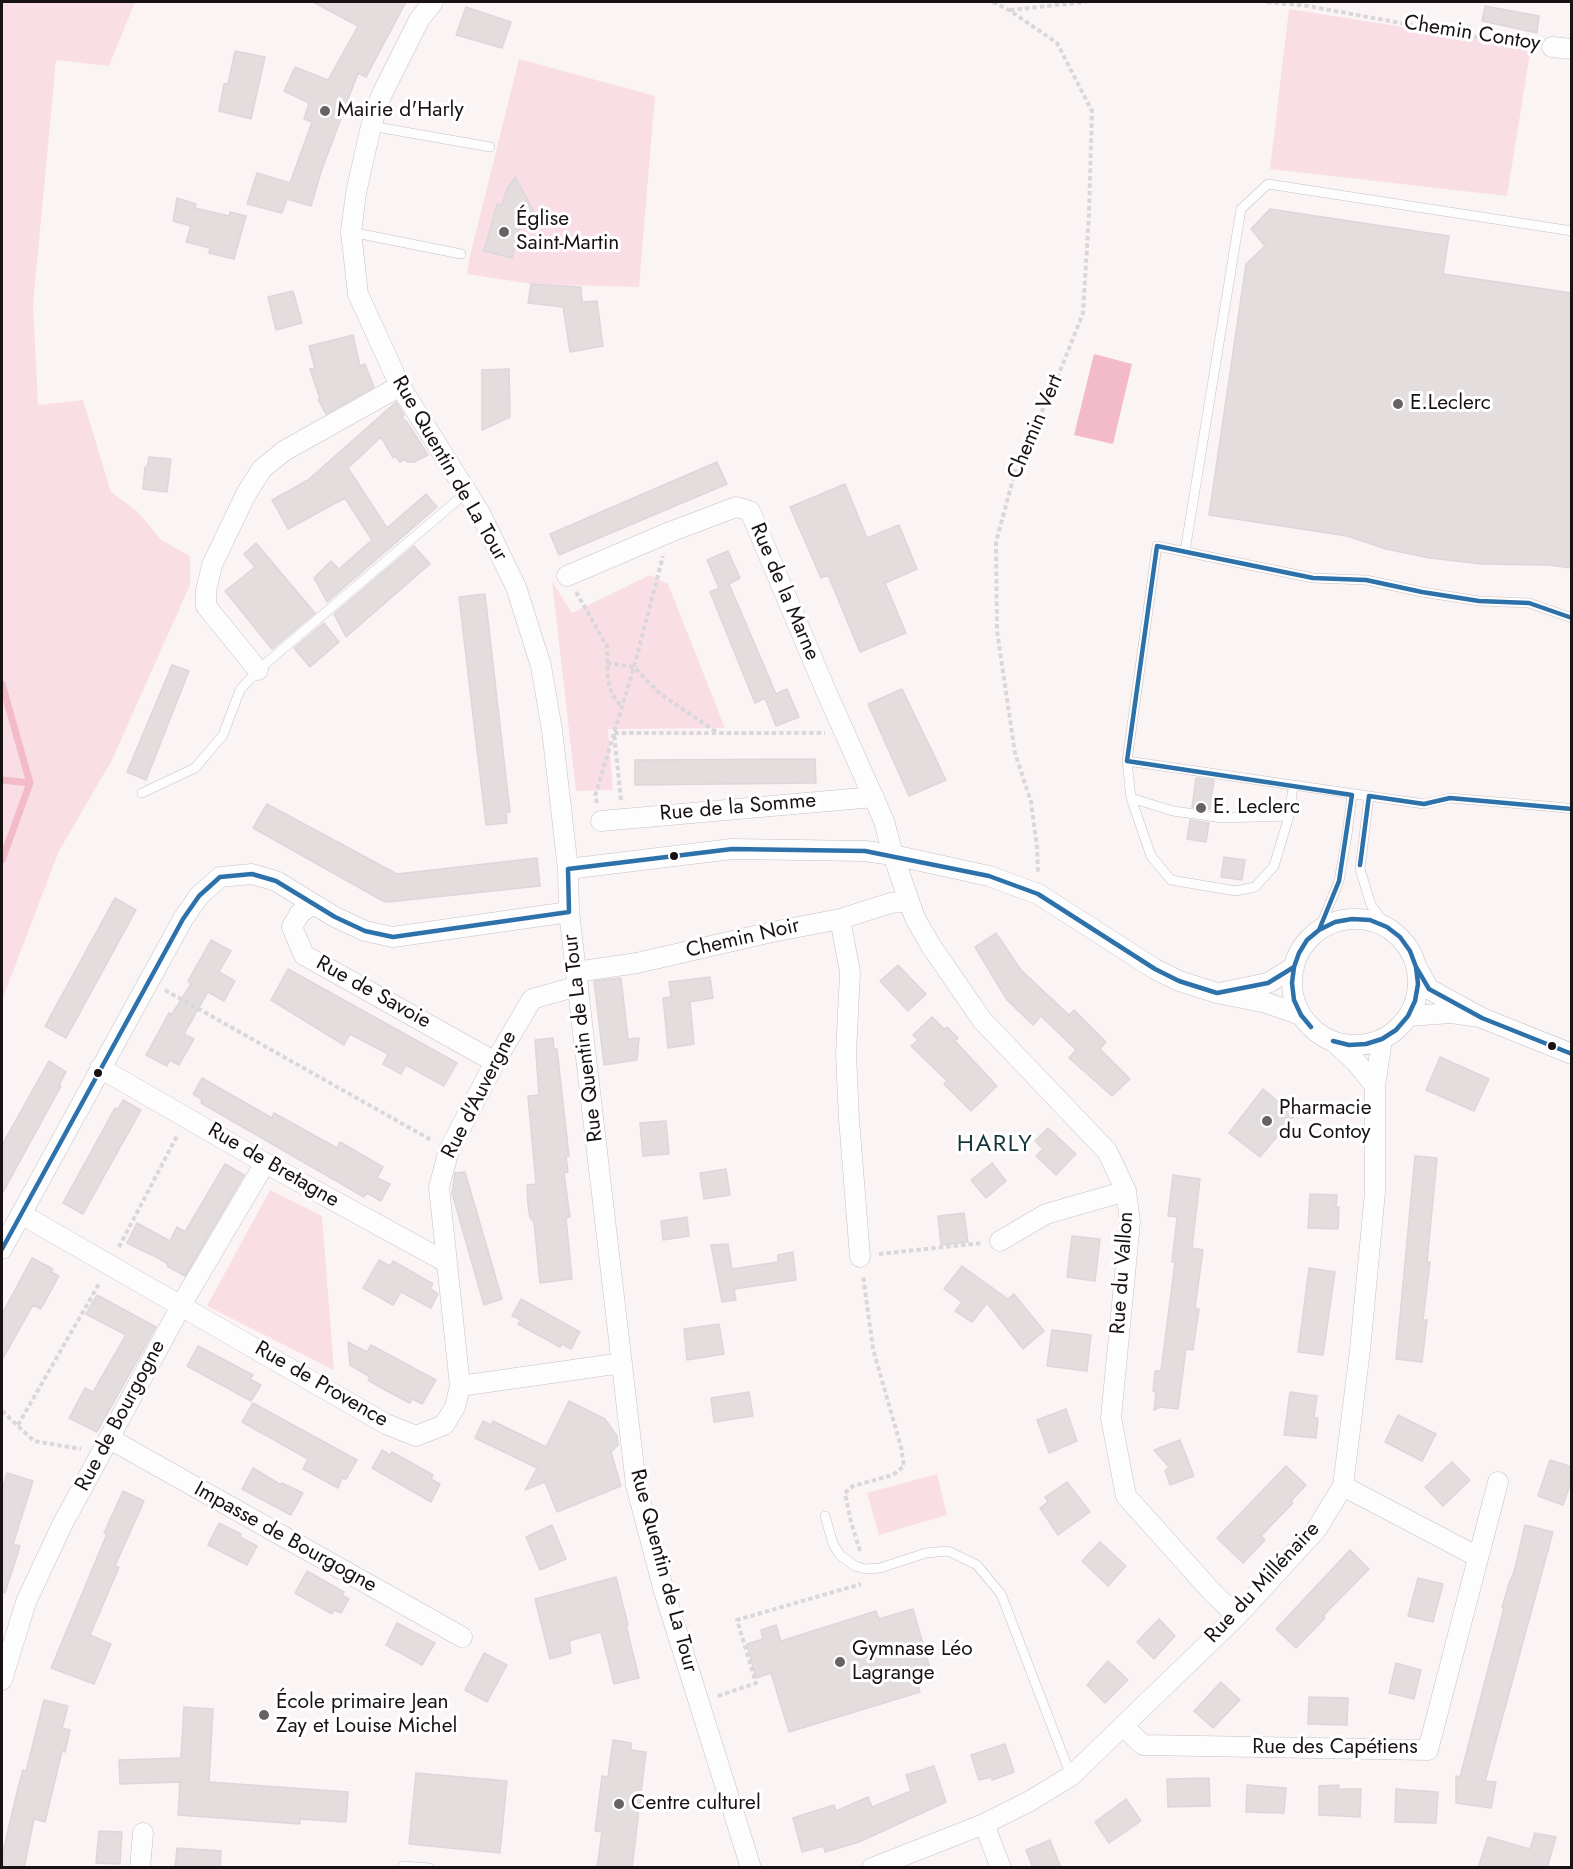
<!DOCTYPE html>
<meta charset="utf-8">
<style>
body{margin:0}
#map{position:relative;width:1573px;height:1869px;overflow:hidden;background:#fbf4f5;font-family:Jost,sans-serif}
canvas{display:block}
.frame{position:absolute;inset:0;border:3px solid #191214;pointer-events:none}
</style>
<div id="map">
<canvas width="1573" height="1869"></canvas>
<div class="frame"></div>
</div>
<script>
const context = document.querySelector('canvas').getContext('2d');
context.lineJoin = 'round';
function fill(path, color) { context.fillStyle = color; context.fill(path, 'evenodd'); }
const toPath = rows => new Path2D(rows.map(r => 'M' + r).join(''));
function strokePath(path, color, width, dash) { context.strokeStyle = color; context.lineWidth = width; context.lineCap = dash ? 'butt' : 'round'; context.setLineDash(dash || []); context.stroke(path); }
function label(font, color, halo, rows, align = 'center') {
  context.font = font + ' Jost,sans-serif'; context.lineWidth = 6; context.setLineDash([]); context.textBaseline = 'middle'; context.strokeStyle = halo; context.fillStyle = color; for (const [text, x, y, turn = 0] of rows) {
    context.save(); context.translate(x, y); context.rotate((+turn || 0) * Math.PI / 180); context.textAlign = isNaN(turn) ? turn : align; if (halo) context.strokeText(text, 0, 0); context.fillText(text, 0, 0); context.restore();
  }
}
const green = toPath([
 [2,2,135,2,109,66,56,60,33,305,38,405,83,400,111,492,137,511,161,540,190,556,190,585,112,760,59,851,2,1000],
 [1289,9,1531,47,1507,196,1270,169],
 [519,59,655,96,639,287,532,284,467,274,469,260],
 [650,575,668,584,725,728,608,729,613,790,576,791,552,581,572,613],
 [270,1190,322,1216,334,1370,207,1306],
 [937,1474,947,1515,879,1535,867,1493]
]);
const water = toPath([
 [1094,354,1132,364,1113,444,1074,435]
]);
const stream = toPath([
 [2,684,30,783,2,860],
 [2,780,30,783]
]);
const building = toPath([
 [313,2,406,2,366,77,358,73,322,169,311,206,287,199,282,213,247,204,257,173,290,183,312,122,304,119,309,103,284,91,295,67,328,80,358,26,313,2],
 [1485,6,1539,16,1537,33,1482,21,1485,6],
 [466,7,511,22,502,48,456,35,466,7],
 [235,51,265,57,251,119,219,111,224,84,228,84,235,51],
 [515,177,534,212,524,211,512,258,484,251,497,204,502,205,507,189,515,177],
 [177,198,196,204,195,208,229,216,230,212,246,216,234,259,209,253,210,248,186,242,191,226,173,221,177,198],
 [1270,209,1449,236,1443,274,1572,293,1572,568,1548,565,1481,564,1430,558,1386,549,1347,536,1209,515,1246,264,1265,246,1251,229,1270,209],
 [531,284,581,287,582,302,597,301,603,346,570,352,563,307,528,303,531,284],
 [293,291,302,323,276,330,268,297,293,291],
 [353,335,360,366,365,364,374,387,326,414,318,400,320,399,310,369,315,368,309,346,353,335],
 [509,369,510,417,482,430,482,370,509,369],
 [396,402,404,415,402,418,407,422,428,455,414,462,407,462,406,459,400,462,395,456,393,458,381,437,348,468,387,528,426,494,437,507,327,602,314,578,331,561,339,569,372,540,345,498,288,529,272,500,308,480,396,402],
 [149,457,171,459,167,492,143,489,145,467,147,467,149,457],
 [717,462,727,484,559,555,550,534,717,462],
 [845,484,867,538,899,525,917,569,885,583,906,633,860,652,828,575,821,578,790,507,845,484],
 [256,543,315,613,272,649,225,591,255,567,244,554,256,543],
 [414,546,430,564,346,637,334,614,414,546],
 [728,551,740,578,729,584,776,694,787,689,799,717,776,726,765,698,755,703,710,592,719,588,707,560,728,551],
 [485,594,510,812,506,812,507,823,486,825,459,597,485,594],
 [324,623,339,642,310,667,294,648,324,623],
 [172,665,189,671,146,780,127,772,172,665],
 [902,689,946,780,909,796,868,704,902,689],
 [815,759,816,783,635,785,635,760,815,759],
 [1196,778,1214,780,1210,809,1192,807,1196,778],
 [267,804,397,874,537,858,540,886,388,902,383,901,253,828,267,804],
 [1190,820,1209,823,1206,842,1187,839,1190,820],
 [1224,857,1245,860,1242,880,1221,877,1224,857],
 [115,898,136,910,66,1038,45,1026,115,898],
 [996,933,1021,970,1069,1015,1074,1010,1106,1042,1100,1049,1130,1079,1112,1096,1069,1058,1076,1050,1041,1016,1033,1025,1007,1000,975,947,996,933],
 [211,940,231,951,219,972,235,981,224,1001,208,992,184,1034,194,1039,179,1065,170,1060,167,1066,146,1055,169,1013,172,1014,191,984,188,981,211,940],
 [898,965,926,994,908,1011,880,981,898,965],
 [288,969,457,1063,444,1086,406,1065,401,1074,383,1064,388,1054,350,1034,344,1045,271,1000,288,969],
 [710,977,713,998,690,1002,694,1044,668,1048,663,998,671,997,669,982,710,977],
 [621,978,628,1039,639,1038,637,1060,604,1065,594,981,621,978],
 [932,1017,944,1029,947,1027,958,1038,955,1041,997,1086,971,1111,944,1084,947,1081,911,1046,918,1040,913,1035,932,1017],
 [553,1038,554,1049,557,1049,569,1156,566,1157,568,1172,564,1173,570,1217,566,1218,572,1279,540,1283,534,1222,530,1218,528,1205,527,1185,536,1184,528,1096,539,1095,535,1040,553,1038],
 [1440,1057,1489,1079,1474,1111,1426,1090,1440,1057],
 [49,1061,66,1072,59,1085,61,1086,2,1194,2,1145,49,1061],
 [202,1078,272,1118,274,1113,337,1148,340,1142,383,1167,377,1178,390,1184,381,1201,367,1193,364,1197,201,1103,202,1100,193,1094,202,1078],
 [1263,1089,1295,1115,1260,1157,1229,1133,1263,1089],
 [123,1100,141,1110,83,1214,63,1203,115,1108,118,1109,123,1100],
 [666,1121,669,1154,643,1156,640,1123,666,1121],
 [1048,1128,1076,1154,1056,1175,1036,1156,1043,1149,1035,1141,1048,1128],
 [1415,1156,1437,1158,1427,1262,1430,1262,1423,1320,1427,1320,1422,1362,1396,1359,1415,1156],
 [992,1163,1006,1181,986,1198,971,1180,992,1163],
 [225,1164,244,1175,185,1276,167,1266,168,1264,160,1259,127,1243,137,1223,170,1241,177,1227,185,1232,225,1164],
 [726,1169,730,1195,704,1199,700,1173,726,1169],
 [465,1172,502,1299,484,1305,452,1193,455,1173,465,1172],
 [1173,1175,1200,1179,1192,1248,1203,1250,1195,1308,1199,1309,1193,1350,1186,1349,1178,1409,1160,1407,1154,1410,1156,1392,1153,1391,1155,1371,1161,1371,1175,1262,1172,1262,1177,1217,1168,1216,1173,1175],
 [1310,1194,1337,1195,1336,1207,1339,1207,1338,1229,1308,1228,1310,1194],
 [964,1213,968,1242,941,1245,938,1216,964,1213],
 [687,1217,689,1236,663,1240,661,1221,687,1217],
 [1072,1236,1100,1239,1095,1281,1067,1277,1072,1236],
 [728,1244,732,1269,778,1262,778,1255,793,1252,796,1280,734,1289,736,1300,722,1302,711,1245,728,1244],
 [32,1258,53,1269,51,1272,59,1276,41,1309,33,1305,2,1360,2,1314,32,1258],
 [379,1260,390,1266,393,1261,433,1284,430,1288,438,1294,431,1308,401,1292,393,1305,363,1288,379,1260],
 [962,1266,1008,1299,1014,1294,1044,1331,1023,1349,987,1303,972,1322,955,1311,962,1302,944,1289,962,1266],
 [1309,1268,1335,1272,1323,1355,1298,1352,1309,1268],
 [97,1295,156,1327,97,1432,69,1418,85,1388,93,1392,126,1335,86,1314,97,1295],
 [521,1299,580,1332,571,1349,562,1344,560,1347,518,1324,521,1320,512,1316,521,1299],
 [719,1324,724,1354,687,1360,684,1329,719,1324],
 [1052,1330,1091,1335,1087,1371,1047,1366,1052,1330],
 [348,1342,367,1352,371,1345,436,1380,422,1404,412,1399,410,1403,385,1390,368,1380,370,1377,350,1365,348,1342],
 [198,1346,253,1375,250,1379,261,1385,251,1401,187,1366,198,1346],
 [749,1392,753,1416,714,1422,711,1398,749,1392],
 [1290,1392,1317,1396,1314,1418,1318,1418,1316,1438,1284,1435,1290,1392],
 [569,1401,605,1419,617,1436,618,1445,611,1452,621,1486,557,1512,545,1482,525,1490,537,1468,475,1438,483,1421,491,1425,493,1421,546,1447,569,1401],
 [253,1403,357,1460,346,1479,342,1478,338,1488,303,1469,308,1459,242,1422,253,1403],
 [1066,1409,1077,1441,1049,1453,1037,1420,1066,1409],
 [1398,1415,1436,1434,1422,1461,1385,1442,1398,1415],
 [1180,1440,1194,1476,1170,1485,1165,1471,1169,1467,1154,1450,1180,1440],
 [382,1450,390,1455,392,1452,433,1475,431,1479,440,1484,431,1502,372,1468,382,1450],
 [1550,1460,1572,1467,1572,1479,1563,1505,1538,1496,1550,1460],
 [1452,1462,1470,1480,1443,1506,1425,1487,1452,1462],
 [1286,1466,1306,1485,1291,1501,1293,1503,1261,1536,1265,1540,1243,1563,1217,1538,1286,1466],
 [253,1468,281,1485,282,1483,303,1493,291,1515,242,1489,253,1468],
 [7,1473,33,1481,13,1544,20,1546,5,1593,2,1592,2,1490,7,1473],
 [1067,1482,1090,1512,1058,1535,1040,1508,1048,1502,1045,1497,1067,1482],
 [123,1491,144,1501,115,1566,119,1567,90,1635,111,1644,94,1684,51,1668,107,1534,104,1533,123,1491],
 [219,1523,241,1534,240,1537,257,1546,247,1565,208,1545,219,1523],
 [552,1525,566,1559,540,1570,526,1537,552,1525],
 [1525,1525,1553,1532,1485,1781,1496,1782,1491,1808,1456,1803,1456,1776,1460,1777,1504,1608,1502,1608,1509,1583,1514,1572,1525,1525],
 [1100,1542,1126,1566,1108,1586,1082,1561,1100,1542],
 [1350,1550,1369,1569,1323,1616,1325,1618,1296,1648,1276,1629,1350,1550],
 [307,1571,344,1592,342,1595,349,1599,341,1613,334,1610,332,1614,295,1593,307,1571],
 [616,1577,628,1625,626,1625,639,1678,614,1684,601,1632,569,1641,571,1653,550,1659,535,1599,616,1577],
 [1418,1578,1443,1584,1433,1622,1408,1616,1418,1578],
 [913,1609,931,1672,916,1677,920,1692,789,1732,771,1673,756,1678,747,1644,763,1639,761,1630,776,1625,781,1641,876,1611,879,1619,913,1609],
 [1159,1619,1175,1636,1154,1659,1137,1642,1159,1619],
 [397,1623,435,1643,422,1665,386,1645,397,1623],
 [484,1653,507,1665,487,1702,465,1690,484,1653],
 [1108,1661,1128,1680,1105,1703,1087,1685,1108,1661],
 [1396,1663,1421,1670,1414,1699,1389,1693,1396,1663],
 [1221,1682,1240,1700,1213,1728,1194,1711,1221,1682],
 [1309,1697,1348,1698,1347,1725,1308,1724,1309,1697],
 [44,1700,68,1706,62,1728,70,1730,65,1752,62,1751,45,1822,34,1819,24,1868,2,1868,2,1856,17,1792,23,1770,26,1771,44,1700],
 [184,1707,213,1709,209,1782,348,1792,346,1822,300,1819,300,1824,178,1815,180,1782,120,1784,119,1760,181,1758,184,1707],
 [613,1740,631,1743,631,1750,646,1752,632,1868,597,1868,602,1832,595,1831,602,1776,608,1777,613,1740],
 [1005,1744,1014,1772,992,1780,991,1777,979,1780,971,1755,1005,1744],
 [934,1766,946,1802,859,1842,825,1852,823,1846,802,1852,793,1818,834,1805,836,1811,868,1797,872,1807,911,1791,906,1775,934,1766],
 [416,1773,507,1781,500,1853,409,1844,416,1773],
 [1209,1778,1210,1806,1168,1807,1167,1779,1209,1778],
 [1247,1785,1286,1788,1284,1813,1246,1812,1247,1785],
 [1339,1785,1338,1789,1361,1789,1360,1817,1319,1815,1319,1786,1339,1785],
 [1396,1789,1438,1792,1436,1823,1395,1822,1396,1789],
 [1126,1799,1141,1821,1109,1843,1095,1822,1126,1799],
 [99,1831,122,1832,120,1864,96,1863,99,1831],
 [1535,1833,1556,1837,1547,1868,1478,1868,1488,1837,1530,1849,1535,1833],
 [1050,1840,1061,1868,1033,1868,1026,1850,1050,1840],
 [177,1848,221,1851,220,1868,175,1868,177,1848]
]);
const path = toPath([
 [993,2,1009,10,1057,43,1092,111,1089,214,1083,313,1055,384,1018,461,996,542,997,631,1015,753,1031,802,1037,847,1038,873],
 [1267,2,1308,6,1532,47],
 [1010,10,1086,2],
 [576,592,607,646,608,680,612,694,622,708],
 [607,663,634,667,659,693,718,733],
 [621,800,614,733,825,733],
 [597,803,595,796,634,667,663,556],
 [165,990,433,1141],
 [119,1247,178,1134],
 [879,1254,982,1243],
 [2,1411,34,1441,81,1449],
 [18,1425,100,1282],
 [860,1551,851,1522,845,1493,853,1486,893,1475,904,1466,901,1447,873,1349,863,1275],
 [718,1696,756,1683,737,1620,861,1584]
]);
const service = toPath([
 [371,126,490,147],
 [351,232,461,254],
 [1185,551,1241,209,1268,184,1572,231],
 [1572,618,1529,603,1479,601,1422,592,1366,580,1313,578,1157,546,1127,761,1424,804,1450,798,1557,807,1572,809],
 [1127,761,1131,798,1151,856,1171,880,1236,891,1255,887,1274,866,1289,816,1293,787],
 [142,793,195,768,223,735,240,690,258,670,467,492],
 [1369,796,1360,869,1371,905,1387,927],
 [1131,798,1173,811,1223,818,1289,816],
 [1319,930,1339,881,1347,835,1352,795],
 [825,1516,833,1544,840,1555,855,1566,865,1569,880,1568,926,1553,948,1551,977,1565,1001,1594,1071,1776],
 [402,1868,403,1866,429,1868]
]);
const minor = toPath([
 [433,2,419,20,381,96,371,126,356,193,351,232,358,294,400,386,480,513,516,587,541,666,552,730,568,869,569,912,636,1485,664,1591,751,1868],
 [1552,47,1572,49],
 [567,576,670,532,736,507,750,511,826,691,884,821,893,855,915,918,931,946,982,1020,1107,1151,1126,1191,1130,1222,1111,1418,1126,1496,1212,1592,1237,1616],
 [258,670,206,606,206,591,212,565,246,494,262,469,284,451,400,386],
 [601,821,874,797],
 [568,869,732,849,865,851,893,855,989,876,1038,894,1155,969,1179,981,1217,993,1267,1003,1301,1015],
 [312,905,300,913,292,927,304,955,495,1062],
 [840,919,850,972,846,1054,849,1119,860,1257],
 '1292 982a63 63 0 1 1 126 0a63 63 0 1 1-126 0Z',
 [1417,968,1429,989,1482,1018,1572,1054],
 [576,972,637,963,772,932,840,919,891,903,908,901],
 [1224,992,1268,983,1294,967],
 [1408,1016,1451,1013,1473,1016],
 [1333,1041,1356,1062,1375,1086],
 [100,1068,265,1163,446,1262],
 [21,1214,386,1424,416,1436,444,1425,455,1407,460,1386,439,1187,449,1150,495,1062,532,999,578,986],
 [1000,1241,1046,1214,1126,1191],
 [2,1249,183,919,199,896,220,877,252,874,276,881,335,917,365,931,393,937,569,912],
 [460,1386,622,1363],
 [110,1436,119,1444,462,1637],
 [1343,1486,1478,1557],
 [2,1680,26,1602,62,1525,187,1295,265,1163],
 [1123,1726,1143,1745,1428,1750,1498,1482],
 [984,1824,1001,1868],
 [140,1868,143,1833],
 [872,1868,984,1824,1030,1801,1071,1776,1237,1616,1316,1530,1343,1486,1360,1350,1375,1192,1375,1086,1382,1039]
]);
const bus1 = toPath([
 [1360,865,1369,796,1424,804,1450,798,1572,809],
 [1319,930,1339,881,1352,795,1127,761,1157,546,1313,578,1366,580,1422,592,1479,601,1529,603,1572,618],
 [1416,967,1429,989,1482,1018,1572,1054],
 [1311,1027,1301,1015,1294,1000,1292,983,1294,967,1299,953,1307,940,1319,930,1335,922,1352,919,1370,920,1387,927,1400,937,1410,951,1416,967,1418,984,1415,1001,1408,1016,1396,1030,1382,1039,1366,1044,1349,1045,1333,1041],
 [2,1249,183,919,199,896,220,877,252,874,276,881,335,917,365,931,393,937,569,912,568,869,732,849,865,851,989,876,1038,894,1155,969,1179,981,1217,993,1268,983,1294,967]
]);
const markers = [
 [325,111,6,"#686163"],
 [504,232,6,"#686163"],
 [1398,404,6,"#686163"],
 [1201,808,6,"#686163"],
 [674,856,5,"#191214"],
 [1552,1046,5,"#191214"],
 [98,1073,5,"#191214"],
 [1267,1121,6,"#686163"],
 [840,1662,6,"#686163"],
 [264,1715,6,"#686163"],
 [619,1804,6,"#686163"]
];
const streetNames = [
 ["Chemin Contoy",1472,34,9],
 ["Chemin Vert",1036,427,-67],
 ["Rue Quentin de La Tour",449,469,60],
 ["Rue de la Marne",784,592,67],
 ["Rue de la Somme",738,808,-5],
 ["Chemin Noir",743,939,-13],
 ["Rue de Savoie",373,993,29],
 ["Rue Quentin de La Tour",584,1038,-97],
 ["Rue d'Auvergne",480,1095,-63],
 ["Rue de Bretagne",273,1166,30],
 ["Rue du Vallon",1123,1273,-86],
 ["Rue de Provence",321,1385,30],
 ["Rue de Bourgogne",121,1416,-62],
 ["Impasse de Bourgogne",285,1538,29],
 ["Rue Quentin de La Tour",663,1571,75],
 ["Rue du Millénaire",1263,1583,-47],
 ["Rue des Capétiens",1335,1748]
];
const poiNames = [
 ["Mairie d'Harly",337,111],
 ["Église",516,220],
 ["Saint-Martin",516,244],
 ["E.Leclerc",1410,404],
 ["E. Leclerc",1213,808],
 ["Pharmacie",1279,1109],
 ["du Contoy",1279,1133],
 ["Gymnase Léo",852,1650],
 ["Lagrange",852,1674],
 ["École primaire Jean",276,1703],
 ["Zay et Louise Michel",276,1727],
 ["Centre culturel",631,1804]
];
const quarterNames = [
 ["HARLY",995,1145]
];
fill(green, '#fadee5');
fill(water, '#f3baca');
strokePath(stream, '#f3baca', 7);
fill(building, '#e3ddde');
strokePath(building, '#ded6d8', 1.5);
strokePath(service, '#c7c0c1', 10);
strokePath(minor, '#c7c0c1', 21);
strokePath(path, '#dad7d8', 4, [4.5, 3]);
strokePath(service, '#fefdfe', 9);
strokePath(minor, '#fefdfe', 20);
strokePath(bus1, '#2d71aa', 4.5);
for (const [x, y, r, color] of markers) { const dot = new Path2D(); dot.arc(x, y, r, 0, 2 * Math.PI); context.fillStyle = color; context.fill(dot); strokePath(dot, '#fff', 2); }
label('21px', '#191214', '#fff', streetNames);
label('21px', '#191214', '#fff', poiNames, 'left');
context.letterSpacing = '1.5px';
label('24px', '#15373c', '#fff', quarterNames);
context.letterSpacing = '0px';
</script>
